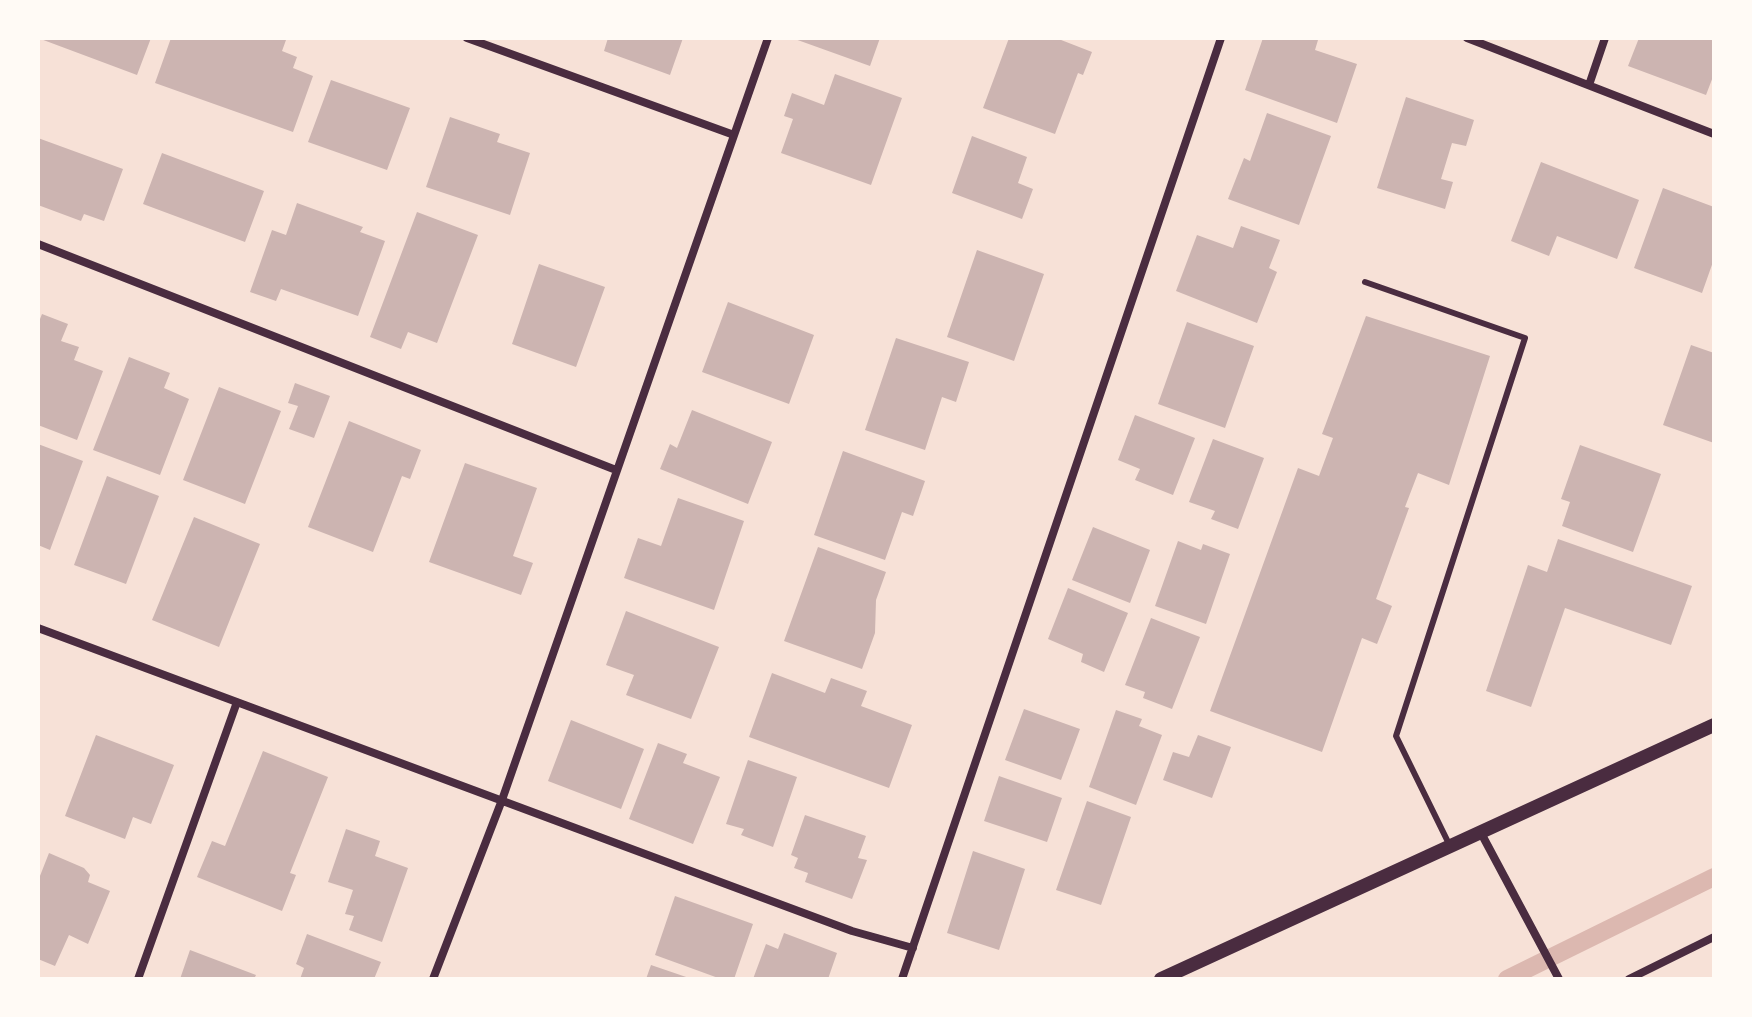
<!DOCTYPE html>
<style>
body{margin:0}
#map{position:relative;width:1752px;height:1017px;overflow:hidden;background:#f7e1d7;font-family:"Alegreya Sans",sans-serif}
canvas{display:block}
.frame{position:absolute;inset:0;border:40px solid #fffaf5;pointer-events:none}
</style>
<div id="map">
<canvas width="1752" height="1017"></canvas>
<div class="frame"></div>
</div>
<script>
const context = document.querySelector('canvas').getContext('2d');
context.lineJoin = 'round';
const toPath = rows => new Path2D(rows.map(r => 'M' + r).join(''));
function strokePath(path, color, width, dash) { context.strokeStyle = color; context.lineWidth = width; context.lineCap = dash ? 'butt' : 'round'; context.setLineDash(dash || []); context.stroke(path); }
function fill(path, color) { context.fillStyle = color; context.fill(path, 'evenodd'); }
const stream = toPath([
 [1507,979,1714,877]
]);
const building = toPath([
 [38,38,151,38,137,75],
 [171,38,286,40,282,51,297,57,293,68,313,76,293,132,155,83],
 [608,38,683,38,670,75,604,51],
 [792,38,880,38,870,66],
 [1009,38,1056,38,1092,52,1083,75,1078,73,1055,134,983,108],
 [1263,38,1312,38,1318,40,1315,50,1357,64,1337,123,1245,90],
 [1639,38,1707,38,1714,41,1714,74,1706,95,1628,66],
 [835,74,902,98,871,185,781,153,793,119,784,116,792,93,824,105],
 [331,80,410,108,387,170,308,142],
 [1406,97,1474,120,1466,146,1452,143,1441,179,1453,182,1445,209,1377,188],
 [1267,113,1331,136,1299,225,1228,199,1244,158,1250,161],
 [450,117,500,134,497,142,530,153,510,215,426,187],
 [972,136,1027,157,1018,183,1033,189,1022,219,952,193],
 [38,138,123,169,104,221,84,214,81,221,38,205],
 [162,153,264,191,245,242,143,204],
 [1541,162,1639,200,1617,259,1557,236,1549,256,1511,241],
 [1663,188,1714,207,1714,259,1702,293,1634,268],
 [297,203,363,227,360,232,385,241,358,316,281,289,276,301,250,292,272,230,286,235],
 [417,212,478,235,437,343,408,332,401,349,370,337],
 [1241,226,1280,240,1269,268,1277,272,1257,323,1176,291,1197,235,1233,248],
 [977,250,1044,274,1014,361,947,337],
 [539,264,605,287,576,367,512,344],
 [728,302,814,335,789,404,702,372],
 [42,314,68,324,61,341,79,347,74,360,103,371,77,440,38,425,38,324],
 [1366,316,1490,356,1449,485,1418,473,1405,507,1409,508,1376,599,1392,606,1377,644,1362,638,1322,752,1210,711,1298,468,1319,476,1333,438,1322,434],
 [1187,322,1254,346,1225,428,1158,404],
 [896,338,969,362,956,402,942,397,925,450,865,430],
 [1691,345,1714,353,1714,443,1663,425],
 [129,357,170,373,164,388,189,399,160,475,93,450],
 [295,383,330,396,314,438,289,429,298,406,288,403],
 [219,387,281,411,245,504,183,480],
 [692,410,772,442,748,504,660,469,670,444,677,448],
 [1135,415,1195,438,1173,495,1135,480,1140,469,1118,460],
 [349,421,421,450,410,479,402,476,373,552,308,527],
 [1213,439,1264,458,1238,529,1211,519,1215,511,1189,502],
 [38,444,83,461,50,550,38,545],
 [1580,445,1661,474,1633,552,1562,526,1570,502,1561,499],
 [843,451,925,481,913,516,902,512,885,560,814,535],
 [465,463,537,488,513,556,533,563,521,595,429,562],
 [107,476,159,496,126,584,74,565],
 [678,498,744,521,714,610,624,578,638,538,661,546],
 [194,517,260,544,219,647,152,620],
 [1093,527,1150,550,1130,603,1072,580],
 [1558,539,1692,586,1671,645,1565,608,1531,707,1486,691,1528,565,1547,572],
 [1178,541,1201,550,1203,544,1230,554,1206,624,1155,606],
 [818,547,886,572,876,600,875,633,862,669,784,641],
 [1068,588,1128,613,1104,672,1081,662,1083,654,1048,639],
 [626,611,719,647,691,719,626,695,634,675,606,665],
 [1151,618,1200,637,1172,709,1143,698,1145,692,1125,685],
 [772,673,825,693,831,678,867,691,861,706,912,725,889,788,749,737],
 [1024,709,1080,729,1061,780,1005,760],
 [1116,710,1142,719,1139,726,1162,735,1136,805,1089,787],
 [571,720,644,749,621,809,548,781],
 [96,735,174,765,151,824,133,817,125,839,65,816],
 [1198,735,1231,747,1212,798,1163,780,1173,752,1189,757],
 [658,743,687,754,683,763,720,777,693,844,629,819],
 [263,751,328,777,290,873,296,875,282,911,197,877,212,841,225,846],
 [748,760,797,777,773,847,741,835,744,829,726,824],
 [999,776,1062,798,1047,842,984,821],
 [1087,801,1131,817,1101,905,1056,890],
 [805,815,866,836,858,858,867,860,852,899,805,882,808,873,794,868,798,858,791,855],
 [346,829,380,841,375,856,408,868,382,942,349,930,354,916,345,914,353,890,328,882],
 [973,851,1025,869,999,950,947,933],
 [49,853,84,868,90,875,88,882,110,891,88,944,69,935,55,966,38,959,38,881],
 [675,896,753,924,734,979,721,979,655,955],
 [784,933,837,953,828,979,753,979,766,944,778,949],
 [307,934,381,962,374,979,300,979,304,968,296,964],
 [190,950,256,975,254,979,180,979],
 [651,965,692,979,646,979]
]);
const service = toPath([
 [1365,282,1525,338,1396,736,1450,846]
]);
const minor = toPath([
 [467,38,734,135],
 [1467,38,1714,134],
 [1589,85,1605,38],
 [38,244,616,470],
 [38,628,852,931,913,948],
 [1481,833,1559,979],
 [138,979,237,702],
 [433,979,502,800,768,38],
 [902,979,1221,38],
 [1629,979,1714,937]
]);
const tertiary = toPath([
 [1161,979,1714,725]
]);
strokePath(stream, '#dcb8b0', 18);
fill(building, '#ccb4b1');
strokePath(service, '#4a2c40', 6);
strokePath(minor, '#4a2c40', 8);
strokePath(tertiary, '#4a2c40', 14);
</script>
